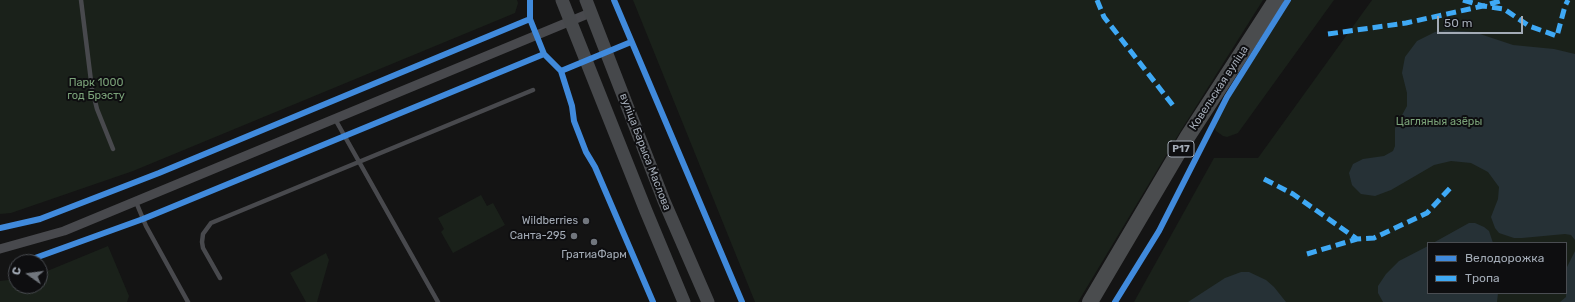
<!DOCTYPE html>
<meta charset="utf-8">
<style>
body{margin:0}
#map{position:relative;width:1575px;height:302px;overflow:hidden;background:#141414;font-family:Rubik,sans-serif}
canvas{display:block}
.legend{position:absolute;left:1427px;top:242px;width:140px;height:52px;box-sizing:border-box;background:#0e0e10;border:1px solid #4a4d52;margin:0;padding:5px 7px;list-style:none;font-size:12px;color:#a3abb6}
.legend li{display:flex;align-items:center;gap:8px;height:20px}
.legend b{width:20px;border:1px solid #4a4d52}
.north{position:absolute;left:8px;top:254px;width:40px;height:40px;box-sizing:border-box;background:#0e0e10;border:1px solid #4a4d52;border-radius:50%;rotate:284deg;font-size:11px;font-weight:700;line-height:16px;text-align:center;color:#a3abb6}
.north::after{content:'';display:block;margin:auto;width:14px;height:18px;background:#71767d;clip-path:polygon(50% 0,100% 100%,50% 72%,0 100%)}
.scale{position:absolute;left:1437px;top:16px;width:86px;height:18px;box-sizing:border-box;border:2px solid #a3abb6;border-top:0;padding-left:5px;font-size:12px;line-height:14px;white-space:nowrap;color:#a3abb6;-webkit-text-stroke:3px #0e0e10;paint-order:stroke}
</style>
<div id="map">
<canvas width="1575" height="302"></canvas>
<ul class="legend">
<li><b style="height:5px;background:#408adc"></b>Велодорожка</li>
<li><b style="height:5px;background:#3fa9f5"></b>Тропа</li>
</ul>
<div class="north">С</div>
<div class="scale">50 m</div>
</div>
<script>
const context = document.querySelector('canvas').getContext('2d');
context.lineJoin = 'round';
function fill(path, color) { context.fillStyle = color; context.fill(path, 'evenodd'); }
const toPath = rows => new Path2D(rows.map(r => 'M' + r).join(''));
function strokePath(path, color, width, dash) { context.strokeStyle = color; context.lineWidth = width; context.lineCap = dash ? 'butt' : 'round'; context.setLineDash(dash || []); context.stroke(path); }
function label(font, color, halo, rows, align = 'center') {
  context.font = font + ' Rubik,sans-serif'; context.lineWidth = 4; context.setLineDash([]); context.textBaseline = 'middle'; context.strokeStyle = halo; context.fillStyle = color; for (const [text, x, y, turn = 0] of rows) {
    context.save(); context.translate(x, y); context.rotate((+turn || 0) * Math.PI / 180); context.textAlign = isNaN(turn) ? turn : align; if (halo) context.strokeText(text, 0, 0); context.fillText(text, 0, 0); context.restore();
  }
}
const green = toPath([
 [0,0,517,0,518,3,515,13,133,171,11,213,0,214],
 [633,0,1263,0,1180,132,1078,302,755,302],
 [1285,0,1334,0,1238,133,1227,137,1223,136,1216,131,1214,126,1218,108],
 [1372,0,1575,0,1575,302,1134,302,1214,158,1258,158],
 [1428,243,1566,243,1566,293,1428,293],
 [481,195,487,206,493,203,505,225,453,253,441,232,444,229,438,218],
 [108,246,129,296,127,302,0,302,0,281,16,279,16,286,40,286,40,274],
 [326,253,329,260,317,302,306,302,290,273]
]);
const water = toPath([
 [1445,30,1474,32,1513,45,1554,49,1575,54,1575,240,1571,235,1565,234,1522,238,1514,238,1499,233,1495,228,1491,217,1498,199,1499,187,1488,172,1471,163,1451,161,1434,165,1391,190,1375,196,1361,194,1352,185,1349,173,1353,164,1363,159,1384,156,1393,151,1395,146,1395,128,1407,106,1407,93,1402,73,1405,57,1417,41,1435,32],
 [1469,223,1475,223,1484,227,1489,231,1493,243,1433,243],
 [1428,246,1428,293,1498,293,1497,302,1383,302,1378,293,1378,286,1386,274,1399,261],
 [1575,251,1575,302,1560,302,1566,297,1566,269],
 [1241,272,1249,272,1266,280,1274,287,1286,302,1188,302,1225,278]
]);
const lane = toPath([
 [81,0,92,89,97,109,113,149],
 [335,119,438,302],
 [136,202,146,226,188,302],
 [220,278,203,248,202,242,203,234,211,223,533,90]
]);
const street = toPath([
 [0,249,64,231,590,13]
]);
const secondary = toPath([
 [562,0,646,211,684,302],
 [586,0,664,201,708,302]
]);
const highway = toPath([
 [1090,302,1188,136,1276,0]
]);
const quiet = toPath([
 [1097,0,1104,17,1175,108],
 [1463,0,1483,6,1504,9,1529,26,1557,36,1565,6,1568,0],
 [1328,34,1406,23,1483,6,1503,0],
 [1264,179,1293,194,1357,239,1374,238,1427,213,1452,186],
 [1307,254,1357,239]
]);
const cycleway = toPath([
 [530,0,530,19,544,54],
 [614,0,742,302],
 [561,71,631,42],
 [0,228,40,219,159,173,530,19],
 [24,262,143,219,544,54,561,71,572,106,574,121,586,152,595,167,653,302],
 [1115,302,1159,231,1227,97,1288,0]
]);
const markers = [
 [586,221,4,"#71767d"],
 [574,236,4,"#71767d"],
 [594,242,4,"#71767d"]
];
const shields = [
 [1181,149,26]
];
const shieldNames = [
 ["Р17",1181,149]
];
const parkNames = [
 ["Парк 1000",96,83],
 ["год Брэсту",96,96],
 ["Цагляныя азёры",1439,122]
];
const streetNames = [
 ["Ковельская вуліца",1219,88,-57],
 ["вуліца Барыса Маслова",645,152,69]
];
const poiNames = [
 ["Wildberries",578,221],
 ["Санта-295",566,236],
 ["ГратиаФарм",594,255,"center"]
];
fill(green, '#1a211a');
fill(water, '#263136');
strokePath(lane, '#48494d', 4.5);
strokePath(street, '#48494d', 9);
strokePath(secondary, '#46484b', 13);
strokePath(highway, '#4a4c4e', 16);
strokePath(quiet, '#3fa9f5', 5, [10, 5]);
strokePath(cycleway, '#408adc', 6);
for (const [x, y, r, color] of markers) { const dot = new Path2D(); dot.arc(x, y, r, 0, 2 * Math.PI); context.fillStyle = color; context.fill(dot); strokePath(dot, '#0e0e10', 1.5); }
for (const [x, y, w] of shields) { const box = new Path2D(); box.roundRect(x - w / 2, y - 8, w, 16, 3); context.fillStyle = '#0e0e10'; context.fill(box); strokePath(box, '#a3abb6', 1); }
label('bold 10px', '#a3abb6', null, shieldNames);
label('11px', '#7ba379', '#0e0e10', parkNames);
label('11px', '#a3abb6', '#0e0e10', streetNames);
label('11px', '#a3abb6', '#0e0e10', poiNames, 'right');
</script>
